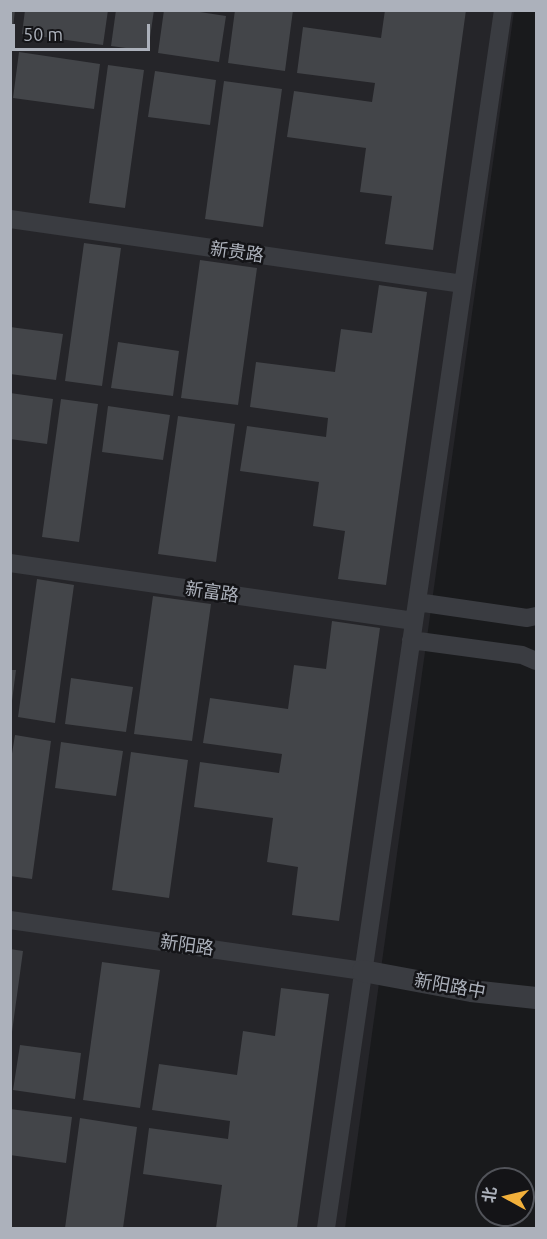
<!DOCTYPE html>
<meta charset="utf-8">
<style>
body{margin:0}
#map{position:relative;width:547px;height:1239px;overflow:hidden;background:#191a1c;font-family:Ubuntu,"Noto Sans SC",sans-serif}
canvas{display:block}
.frame{position:absolute;inset:0;border:12px solid #acb1bb;pointer-events:none}
.north{position:absolute;left:475px;top:1167px;width:60px;height:60px;box-sizing:border-box;background:#141417;border:2px solid #515359;border-radius:50%;rotate:278deg;font-size:16px;font-weight:700;line-height:24px;text-align:center;color:#acb1bb}
.north::after{content:'';display:block;margin:auto;width:21px;height:27px;background:#f2b03b;clip-path:polygon(50% 0,100% 100%,50% 72%,0 100%)}
.scale{position:absolute;left:12px;top:24px;width:138px;height:27px;box-sizing:border-box;border:3px solid #acb1bb;border-top:0;padding-left:8px;font-size:18px;line-height:21px;white-space:nowrap;color:#acb1bb;-webkit-text-stroke:4px #141417;paint-order:stroke}
</style>
<div id="map">
<canvas width="547" height="1239"></canvas>
<div class="frame"></div>
<div class="north">北</div>
<div class="scale">50 m</div>
</div>
<script>
const context = document.querySelector('canvas').getContext('2d');
context.lineJoin = 'round';
function fill(path, color) { context.fillStyle = color; context.fill(path, 'evenodd'); }
const toPath = rows => new Path2D(rows.map(r => 'M' + r).join(''));
function strokePath(path, color, width, dash) { context.strokeStyle = color; context.lineWidth = width; context.lineCap = dash ? 'butt' : 'round'; context.setLineDash(dash || []); context.stroke(path); }
function label(font, color, halo, rows, align = 'center') {
  context.font = font + ' Ubuntu,"Noto Sans SC",sans-serif'; context.lineWidth = 5; context.setLineDash([]); context.textBaseline = 'middle'; context.strokeStyle = halo; context.fillStyle = color; for (const [text, x, y, turn = 0] of rows) {
    context.save(); context.translate(x, y); context.rotate((+turn || 0) * Math.PI / 180); context.textAlign = isNaN(turn) ? turn : align; if (halo) context.strokeText(text, 0, 0); context.fillText(text, 0, 0); context.restore();
  }
}
const built = toPath([
 [10,11,514,11,345,1228,11,1228]
]);
const building = toPath([
 [10,10,15,10,12,37,10,36],
 [25,10,108,10,103,45,22,34],
 [116,10,154,10,148,51,111,46],
 [164,10,187,10,226,16,219,62,158,53],
 [235,10,293,10,285,71,228,63],
 [385,10,466,10,433,250,385,244,392,196,360,192,366,148,287,137,294,91,372,102,375,83,297,73,303,27,381,38],
 [19,52,100,64,94,109,13,98],
 [108,65,144,70,125,208,89,203],
 [155,71,216,80,210,125,148,117],
 [224,81,282,89,263,227,205,219],
 [84,243,121,248,102,386,65,381],
 [200,260,257,268,238,405,181,398],
 [379,285,427,292,386,585,338,579,345,531,313,526,319,482,240,471,247,426,326,437,328,418,250,407,256,362,335,372,341,329,372,333],
 [10,327,63,334,56,380,10,374],
 [118,342,179,351,173,396,111,388],
 [10,393,53,399,47,444,10,439],
 [61,399,98,404,79,542,42,537],
 [108,406,170,415,163,460,102,452],
 [178,416,235,424,216,562,158,554],
 [37,579,74,585,55,723,18,717],
 [153,596,211,604,192,741,134,734],
 [332,621,380,628,339,921,292,915,298,867,267,862,273,818,194,807,200,762,279,773,282,754,203,743,210,698,288,709,294,665,326,669],
 [10,670,16,670,12,701,10,701],
 [71,678,133,687,126,732,65,724],
 [15,735,51,741,32,879,10,876,10,766],
 [61,742,123,751,116,796,55,788],
 [131,752,188,760,169,898,112,890],
 [10,949,23,951,12,1032,10,1032],
 [102,962,160,970,140,1108,83,1100],
 [281,988,329,994,297,1228,216,1228,222,1185,143,1174,149,1128,228,1139,230,1121,152,1110,159,1064,237,1075,243,1031,275,1036],
 [20,1045,81,1053,75,1099,13,1090],
 [10,1109,72,1117,66,1163,10,1155],
 [80,1118,137,1127,123,1228,65,1228]
]);
const minor = toPath([
 [10,219,463,284],
 [10,563,414,621],
 [417,602,527,618,536,616],
 [411,640,522,655,536,661],
 [10,920,363,971],
 [326,1228,503,10]
]);
const tertiary = toPath([
 [363,971,471,991,536,998]
]);
const streetNames = [
 ["新贵路",237,252,8],
 ["新富路",212,592,8],
 ["新阳路",187,945,8],
 ["新阳路中",450,986,10]
];
fill(built, '#252529');
fill(building, '#434549');
strokePath(minor, '#3a3c41', 18);
strokePath(tertiary, '#3a3c41', 22);
label('18px', '#acb1bb', '#141417', streetNames);
</script>
